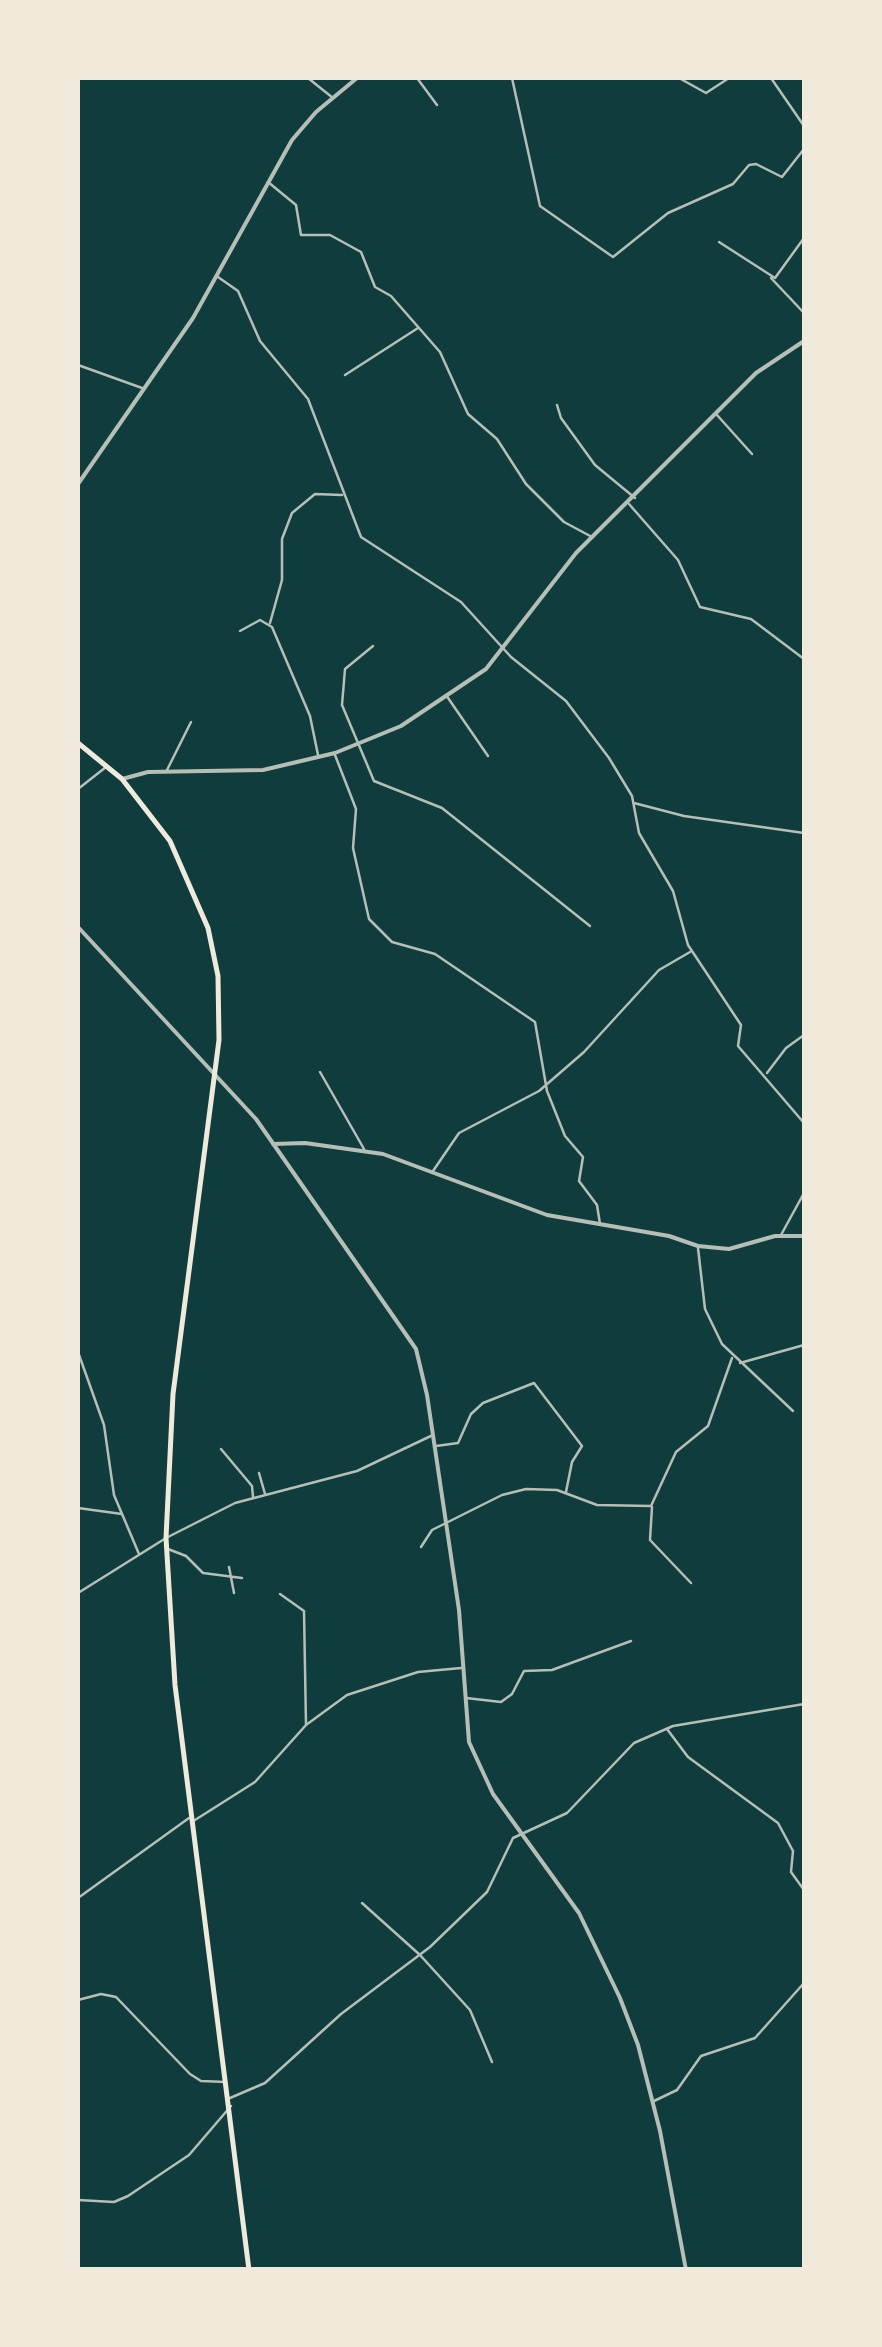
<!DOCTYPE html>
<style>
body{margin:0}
#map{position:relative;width:882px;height:2347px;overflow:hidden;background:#0f3d3e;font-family:"Open Sans",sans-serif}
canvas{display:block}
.frame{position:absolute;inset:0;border:80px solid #f1e9da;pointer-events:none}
</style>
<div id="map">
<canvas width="882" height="2347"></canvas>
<div class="frame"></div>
</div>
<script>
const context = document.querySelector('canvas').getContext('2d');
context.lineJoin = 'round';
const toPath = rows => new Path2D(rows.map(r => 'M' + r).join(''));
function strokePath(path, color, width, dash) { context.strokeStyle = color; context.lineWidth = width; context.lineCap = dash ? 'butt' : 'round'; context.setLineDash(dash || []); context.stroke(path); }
const minor = toPath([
 [308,78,333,98],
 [417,78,437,105],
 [512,78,540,206,613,257,668,213,733,184,749,165,756,164,782,177,804,149],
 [679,78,706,93,729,78],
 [771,78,804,126],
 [268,182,296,205,301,235,330,235,361,252,375,287,391,296,440,352,468,414,497,439,526,484,564,522,592,537],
 [719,242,775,278,804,238],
 [218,277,238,291,260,341,308,399,361,537,461,602,511,657,566,701,609,758,632,796,639,833,673,891,688,945,741,1025,738,1046,804,1123],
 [771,278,804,313],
 [78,365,142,388],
 [345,375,418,328],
 [557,405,561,418,595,465,635,498],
 [717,415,752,454],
 [629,504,678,560,700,607,751,619,804,659],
 [270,623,282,580,282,539,292,513,315,494,342,495],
 [240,631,260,620,272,627,310,716,318,755],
 [373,646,345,669,342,705,374,781,442,808,590,926],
 [446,695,488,756],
 [335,755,356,809,353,848,369,919,392,942,435,954,535,1022,547,1091,565,1136,583,1157,579,1181,597,1205,600,1224],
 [167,770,191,722],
 [78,789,106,767],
 [634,803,684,816,804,833],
 [320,1072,364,1149],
 [767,1073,786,1048,804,1035],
 [433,1171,459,1133,539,1091,584,1052,659,970,690,952],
 [781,1235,804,1193],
 [698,1248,705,1309,722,1344,793,1411],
 [78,1352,104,1425,114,1495,139,1554],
 [740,1363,804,1345],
 [436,1446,458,1443,471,1414,483,1403,534,1383,582,1446,572,1462,566,1492],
 [221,1449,252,1486,253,1497],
 [259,1473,265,1494],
 [652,1507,650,1540,691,1583],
 [78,1508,122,1514],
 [421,1547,432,1530,502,1495,526,1489,557,1490,597,1505,651,1506,676,1452,708,1426,732,1358],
 [168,1549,186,1556,203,1573,242,1578],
 [229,1567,234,1593],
 [78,1593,166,1538,235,1503,357,1471,433,1435],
 [280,1594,304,1611,306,1725],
 [466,1698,501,1702,512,1694,524,1671,552,1670,631,1641],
 [667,1729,688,1757,778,1823,793,1851,791,1872,804,1890],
 [195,1820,255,1782,306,1725,347,1695,418,1672,461,1668],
 [78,1898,189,1818],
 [362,1903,420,1955,470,2010,492,2062],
 [78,2000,101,1994,116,1997,190,2074,201,2081,226,2082],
 [230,2098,265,2083,341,2014,430,1947,487,1892,513,1838,567,1813,634,1743,673,1726,804,1704],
 [654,2101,677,2090,701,2056,755,2038,804,1983],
 [78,2200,114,2202,128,2196,189,2155,231,2106]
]);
const tertiary = toPath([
 [78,484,193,318,292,140,316,112,357,78],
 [122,779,148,772,263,770,335,753,401,726,486,669,576,553,756,373,804,341],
 [78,927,256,1119,416,1349,427,1395,459,1610,469,1742,493,1794,579,1913,620,1998,638,2045,660,2131,686,2270],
 [273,1144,305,1143,383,1154,547,1215,669,1236,698,1246,729,1249,775,1236,804,1236]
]);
const primary = toPath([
 [78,743,122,779,170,841,208,928,218,976,219,1040,173,1394,166,1538,175,1685,249,2270]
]);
strokePath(minor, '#b8beb3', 2.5);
strokePath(tertiary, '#b8beb3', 4);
strokePath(primary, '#f1e9da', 5);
</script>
